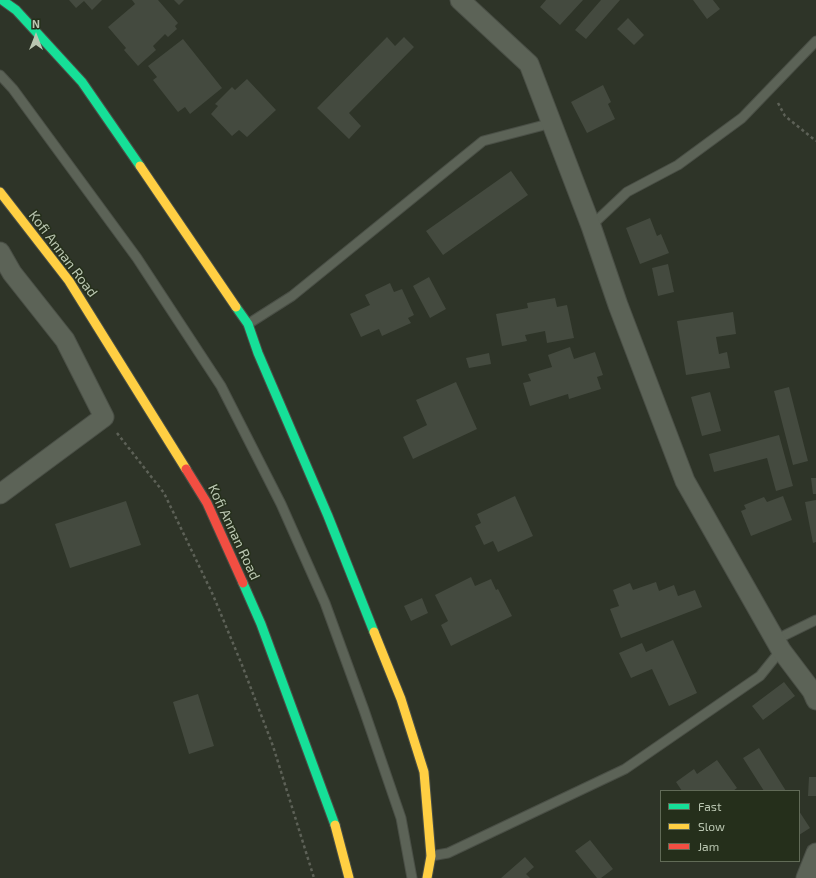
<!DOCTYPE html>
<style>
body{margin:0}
#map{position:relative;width:816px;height:878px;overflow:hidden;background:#2e3428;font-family:"Exo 2",sans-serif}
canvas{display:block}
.legend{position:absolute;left:660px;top:790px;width:140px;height:72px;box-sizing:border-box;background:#252f1b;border:1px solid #616b57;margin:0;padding:5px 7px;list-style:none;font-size:12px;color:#bac6b1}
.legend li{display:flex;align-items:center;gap:8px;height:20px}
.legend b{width:20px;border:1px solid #616b57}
.north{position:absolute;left:16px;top:16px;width:40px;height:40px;-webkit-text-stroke:3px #252f1b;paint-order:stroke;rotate:0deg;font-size:11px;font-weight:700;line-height:16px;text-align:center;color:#bac6b1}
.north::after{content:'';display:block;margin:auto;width:14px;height:18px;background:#bac6b1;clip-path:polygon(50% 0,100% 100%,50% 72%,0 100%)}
</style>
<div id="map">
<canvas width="816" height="878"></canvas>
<ul class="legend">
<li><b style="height:5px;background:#16e098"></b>Fast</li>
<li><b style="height:5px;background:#ffcf43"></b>Slow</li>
<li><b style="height:5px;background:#f24e42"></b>Jam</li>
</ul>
<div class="north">N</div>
</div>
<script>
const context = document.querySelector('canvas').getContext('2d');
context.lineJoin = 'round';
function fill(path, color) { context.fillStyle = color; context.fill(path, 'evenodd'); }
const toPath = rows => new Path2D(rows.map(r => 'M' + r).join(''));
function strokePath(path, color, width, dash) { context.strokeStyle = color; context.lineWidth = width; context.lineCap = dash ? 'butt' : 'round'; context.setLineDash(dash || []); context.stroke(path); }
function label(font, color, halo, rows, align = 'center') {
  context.font = font + ' "Exo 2",sans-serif'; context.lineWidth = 3; context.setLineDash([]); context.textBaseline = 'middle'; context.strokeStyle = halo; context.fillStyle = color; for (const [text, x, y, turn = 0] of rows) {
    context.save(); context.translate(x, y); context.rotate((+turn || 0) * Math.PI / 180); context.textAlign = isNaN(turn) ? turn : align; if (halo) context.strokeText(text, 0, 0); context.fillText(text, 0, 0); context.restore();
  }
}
const building = toPath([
 [69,0,102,0,92,10,84,1,76,8],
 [132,0,158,0,178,23,175,26,177,29,168,37,165,34,153,46,156,50,138,66,124,50,126,48,108,27,135,4],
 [174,0,184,0,179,5],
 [546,0,583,0,560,25,540,7],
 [601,0,620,0,586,39,575,30],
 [693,0,713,0,720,9,707,19],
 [628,18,644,35,634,45,617,29],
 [387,37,395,46,404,37,414,47,349,113,361,126,349,139,317,108],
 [183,39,222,88,190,114,185,107,178,112,153,80,157,77,148,66],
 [247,79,276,110,247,137,239,130,232,136,211,114,218,106,215,104,232,87,235,90],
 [603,85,611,102,608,104,615,119,587,133,571,102],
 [511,171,528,195,443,255,426,231],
 [650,218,657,236,661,234,669,253,640,264,626,228],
 [668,264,674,292,658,296,652,268],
 [429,277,446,309,430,318,413,286],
 [390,283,394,292,402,289,414,315,408,318,411,323,382,336,379,329,361,337,350,314,370,305,365,295],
 [555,298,557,307,567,305,574,338,547,343,545,331,525,335,527,341,502,346,496,314,528,308,527,303],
 [733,312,736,334,716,337,719,354,727,352,730,368,686,375,677,321],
 [570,347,574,359,595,352,603,375,597,377,601,389,569,399,568,394,530,406,523,383,531,381,528,374,552,367,548,355],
 [489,353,491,364,469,368,466,358],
 [456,382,477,429,413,459,403,437,427,425,416,400],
 [789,387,808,461,793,465,774,391],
 [710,392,721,431,702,436,691,397],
 [779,435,793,486,776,491,767,458,714,472,709,454],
 [811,478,816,478,816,494,813,494],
 [515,496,533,536,498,552,493,541,484,545,475,526,481,523,477,514],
 [783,496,792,520,751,536,741,511,746,509,744,505,764,497,767,502],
 [816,500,816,542,813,543,805,502],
 [126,501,141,545,70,568,55,524],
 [471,577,475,586,491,579,496,590,498,589,512,616,451,646,441,625,448,621,435,595],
 [656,582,659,591,674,585,678,596,695,590,702,607,621,638,610,609,619,606,613,590,630,583,633,590],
 [422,598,428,613,411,621,404,606],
 [673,640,697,693,669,706,652,669,631,678,619,653,642,643,646,652],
 [784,682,795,696,763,720,752,706],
 [198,694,214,746,189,754,173,702],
 [759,748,786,791,764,791,743,758],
 [717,760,737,788,733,791,682,791,676,782,694,769,697,774],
 [809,777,816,777,816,796,808,796],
 [799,811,810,828,799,835],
 [590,840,613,869,601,878,597,878,575,851],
 [525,857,534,867,526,874,530,878,501,878]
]);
const path = toPath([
 [778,103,785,116,816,141],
 [117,433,164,493,213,595,242,665,273,746,314,878]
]);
const lane = toPath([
 [0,75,13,89,137,258,221,386,281,504,325,603,364,710,401,818,412,878],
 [591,226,627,192,678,165,742,118,816,41],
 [248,324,292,296,483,141,552,123],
 [775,640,816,620],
 [431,856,448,853,625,769,760,676,781,650]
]);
const street = toPath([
 [460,0,529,64,591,226,618,305,685,481,781,650,812,691,816,700],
 [0,252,12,273,65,340,104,417,0,494],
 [806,878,816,853]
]);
const fast = toPath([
 [2,0,16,10,82,82,140,166],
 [236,307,248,324,258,353,328,516,374,632],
 [243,583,261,624,335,825]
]);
const slow = toPath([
 [140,166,236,307],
 [0,192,69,281,186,469],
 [374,632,401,699,424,772,431,856,427,878],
 [335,825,349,878]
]);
const jam = toPath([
 [186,469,207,503,243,583]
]);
const streetNames = [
 ["Kofi Annan Road",63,254,53],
 ["Kofi Annan Road",234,532,65]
];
fill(building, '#444a3f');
strokePath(lane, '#4a4f46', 11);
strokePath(street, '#4a4f46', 21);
strokePath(fast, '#4a4f46', 11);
strokePath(slow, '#4a4f46', 11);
strokePath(jam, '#4a4f46', 11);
strokePath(path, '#5d6157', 2.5, [3, 3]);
strokePath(lane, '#5c6357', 9);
strokePath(street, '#5c6357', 19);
strokePath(fast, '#16e098', 9);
strokePath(slow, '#ffcf43', 9);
strokePath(jam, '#f24e42', 9);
label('14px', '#bac6b1', '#252f1b', streetNames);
</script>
